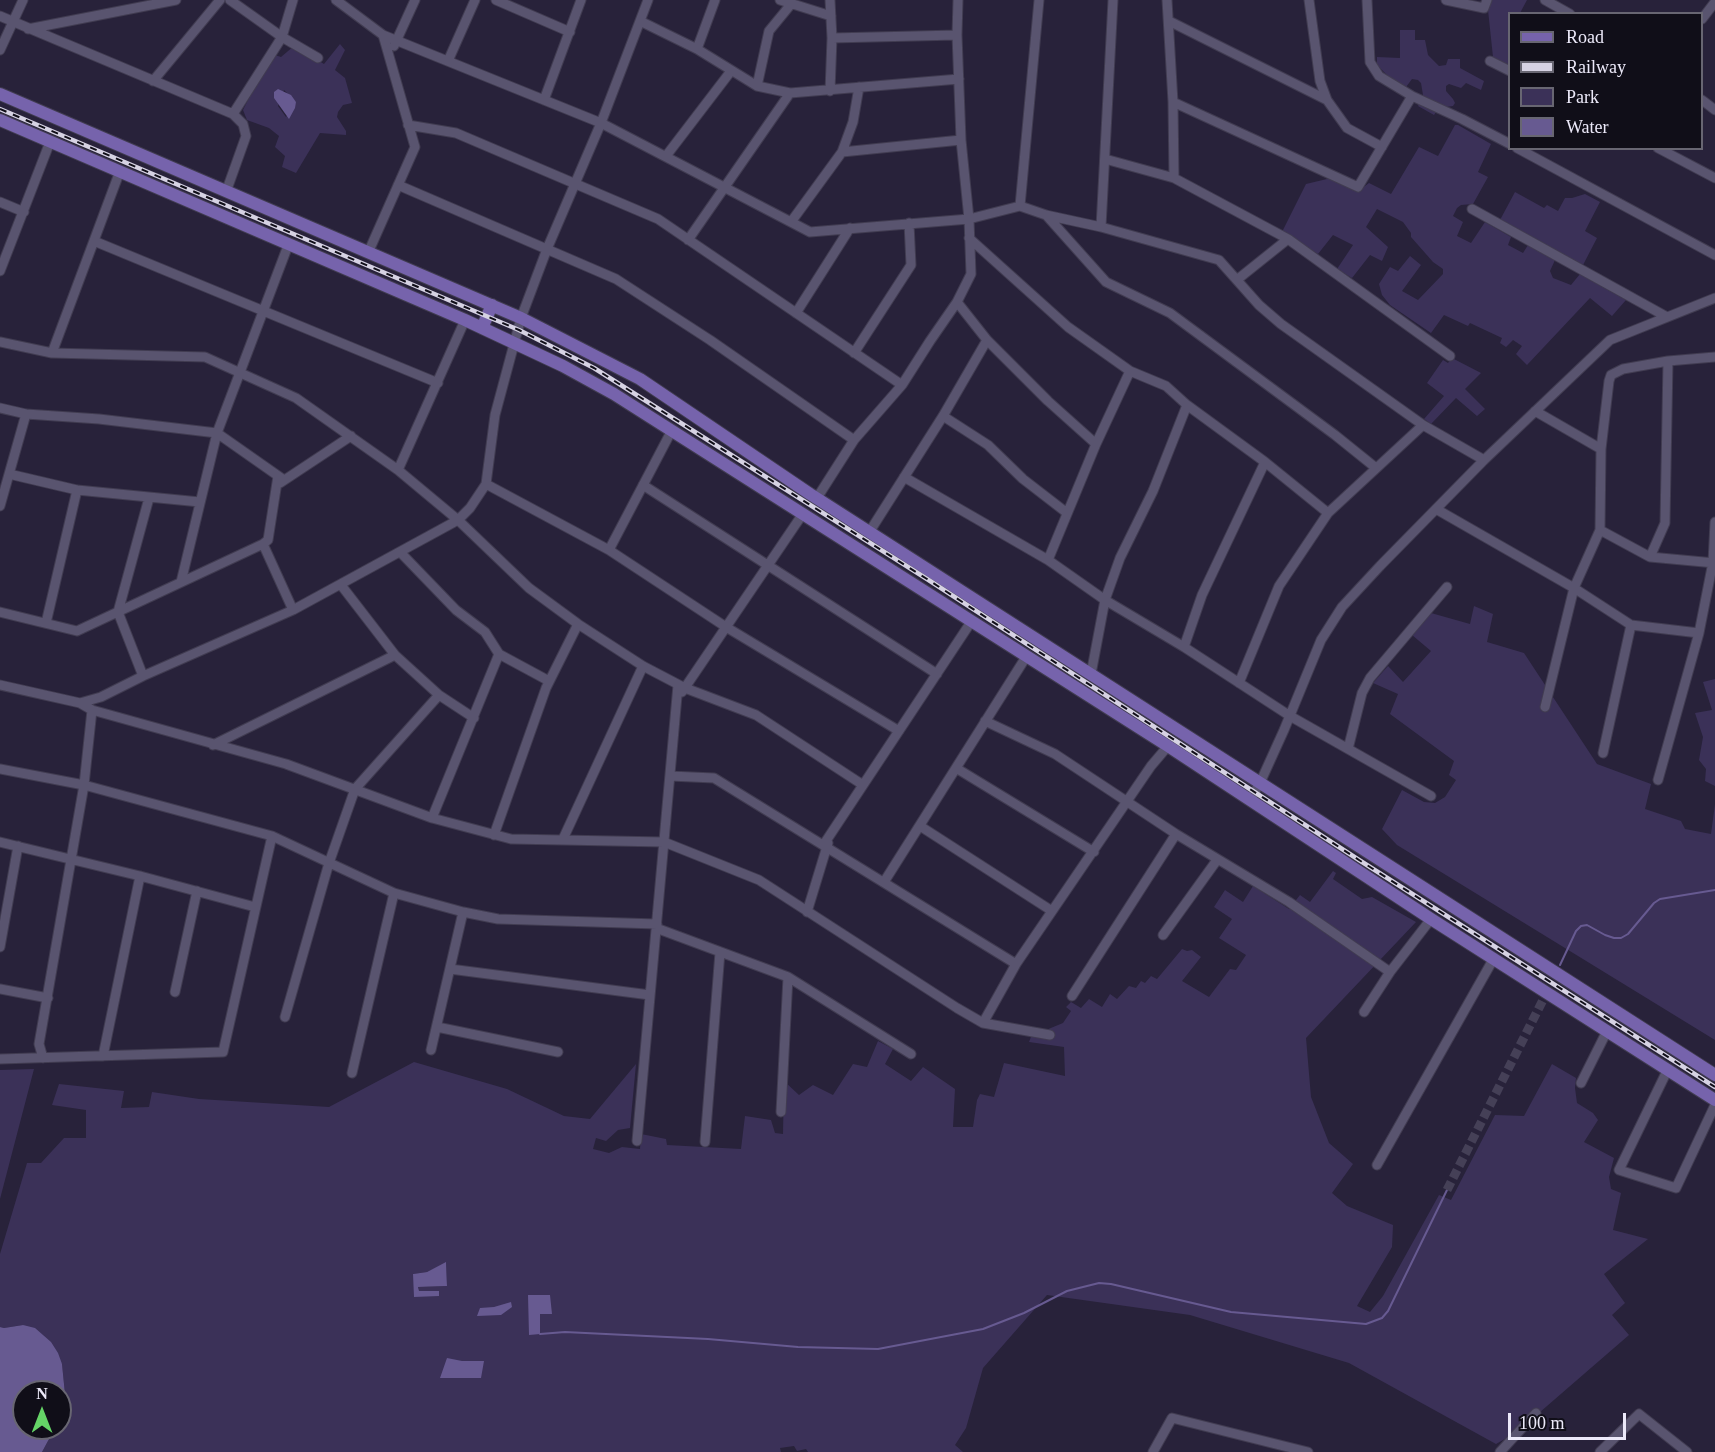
<!DOCTYPE html>
<style>
body{margin:0}
#map{position:relative;width:1715px;height:1452px;overflow:hidden;background:#28223a;font-family:Georgia,serif}
canvas{display:block}
.legend{position:absolute;left:1508px;top:12px;width:195px;height:138px;box-sizing:border-box;background:#100e18;border:2px solid #686672;margin:0;padding:8px 10px;list-style:none;font-size:18px;color:#ece9f9}
.legend li{display:flex;align-items:center;gap:12px;height:30px}
.legend b{width:30px;border:2px solid #686672}
.north{position:absolute;left:12px;top:1380px;width:60px;height:60px;box-sizing:border-box;background:#100e18;border:2px solid #686672;border-radius:50%;rotate:0deg;font-size:16px;font-weight:700;line-height:24px;text-align:center;color:#ece9f9}
.north::after{content:'';display:block;margin:auto;width:21px;height:27px;background:#65d467;clip-path:polygon(50% 0,100% 100%,50% 72%,0 100%)}
.scale{position:absolute;left:1508px;top:1413px;width:118px;height:27px;box-sizing:border-box;border:3px solid #ece9f9;border-top:0;padding-left:8px;font-size:18px;line-height:21px;white-space:nowrap;color:#ece9f9;-webkit-text-stroke:4px #100e18;paint-order:stroke}
</style>
<div id="map">
<canvas width="1715" height="1452"></canvas>
<ul class="legend">
<li><b style="height:8px;background:#7663ac"></b>Road</li>
<li><b style="height:8px;background:#d6d2e3"></b>Railway</li>
<li><b style="height:16px;background:#3b3158"></b>Park</li>
<li><b style="height:16px;background:#675a91"></b>Water</li>
</ul>
<div class="north">N</div>
<div class="scale">100 m</div>
</div>
<script>
const context = document.querySelector('canvas').getContext('2d');
context.lineJoin = 'round';
function fill(path, color) { context.fillStyle = color; context.fill(path, 'evenodd'); }
const toPath = rows => new Path2D(rows.map(r => 'M' + r).join(''));
function strokePath(path, color, width, dash) { context.strokeStyle = color; context.lineWidth = width; context.lineCap = dash ? 'butt' : 'round'; context.setLineDash(dash || []); context.stroke(path); }
const green = toPath([
 [1492,0,1527,0,1520,13,1510,14,1509,66,1493,57,1488,10],
 [1400,30,1415,30,1415,40,1425,40,1428,55,1439,66,1446,65,1448,59,1460,59,1460,68,1484,81,1481,90,1466,83,1461,88,1449,84,1446,86,1446,91,1453,99,1455,103,1453,106,1439,108,1434,115,1418,106,1423,95,1421,83,1418,80,1412,79,1403,91,1377,65,1377,57,1400,58],
 [340,44,345,50,335,70,345,78,352,103,343,105,338,112,337,117,346,131,346,135,320,133,296,173,282,167,285,156,275,147,279,136,269,128,247,120,243,110,263,70,275,55,281,57,294,46,324,64],
 [284,90,296,102,286,117,278,106],
 [1455,125,1458,125,1491,144,1478,172,1488,177,1473,204,1461,205,1457,208,1453,216,1463,222,1457,236,1471,243,1485,222,1511,237,1508,245,1523,253,1528,245,1555,260,1550,271,1553,278,1571,285,1580,274,1626,300,1612,316,1590,298,1527,365,1516,354,1522,346,1513,340,1506,347,1500,343,1502,338,1470,323,1468,326,1444,315,1431,333,1390,305,1382,295,1379,284,1390,267,1398,271,1410,256,1421,265,1402,291,1418,300,1443,274,1443,269,1433,262,1411,237,1411,233,1403,222,1377,209,1366,227,1388,247,1382,261,1370,255,1352,278,1337,269,1353,245,1333,235,1318,254,1282,232,1306,184,1327,179,1333,179,1357,192,1369,183,1391,194,1419,147,1438,156],
 [1515,192,1544,208,1547,205,1558,211,1565,198,1572,198,1585,194,1600,202,1585,231,1597,238,1583,265,1500,220],
 [1452,358,1481,373,1465,389,1485,409,1477,416,1456,398,1431,424,1424,419,1444,396,1427,383,1443,360,1448,363],
 [1474,606,1493,614,1487,642,1524,653,1597,764,1651,784,1645,809,1681,821,1685,829,1711,834,1715,804,1715,1040,1397,845,1382,829,1402,790,1424,802,1435,803,1445,797,1456,780,1449,775,1454,761,1390,714,1398,694,1373,683,1388,666,1403,682,1431,651,1412,635,1431,613,1470,624],
 [1715,679,1715,786,1705,781,1706,769,1699,760,1703,737,1695,713,1712,710,1703,682],
 [1333,871,1336,873,1333,879,1362,899,1372,897,1416,922,1306,1038,1311,1097,1329,1143,1353,1164,1332,1193,1347,1206,1393,1225,1392,1247,1357,1306,1370,1312,1383,1296,1439,1195,1451,1200,1495,1115,1524,1116,1552,1064,1576,1078,1575,1088,1577,1103,1593,1113,1598,1120,1584,1142,1614,1158,1609,1177,1611,1189,1621,1193,1613,1230,1648,1239,1604,1274,1625,1303,1612,1315,1629,1335,1517,1432,1496,1444,1349,1363,1190,1315,1047,1295,983,1368,966,1428,955,1445,963,1452,808,1452,806,1449,797,1451,794,1446,780,1448,781,1452,42,1452,55,1428,60,1428,65,1394,62,1364,23,1325,4,1328,0,1327,0,1254,27,1163,41,1163,64,1138,86,1138,86,1110,52,1105,59,1084,124,1091,121,1108,149,1107,152,1092,199,1099,329,1107,414,1062,507,1089,564,1116,590,1119,636,1064,630,1128,618,1130,606,1141,596,1138,593,1149,609,1153,622,1147,640,1149,641,1134,666,1139,667,1145,741,1149,745,1116,771,1120,775,1133,783,1134,784,1081,799,1095,813,1085,833,1095,853,1064,867,1067,878,1041,893,1049,885,1064,911,1081,923,1067,955,1089,953,1127,973,1127,977,1100,980,1094,994,1097,1004,1063,1065,1076,1064,1047,1029,1042,1034,1029,1046,1030,1063,1023,1071,1011,1066,1007,1071,1002,1081,1008,1089,999,1102,1007,1110,994,1117,999,1129,986,1136,988,1141,981,1145,983,1151,976,1157,979,1182,949,1187,951,1192,950,1201,957,1182,981,1209,997,1230,969,1236,970,1246,955,1219,938,1232,919,1214,907,1225,890,1243,902,1253,886,1289,909,1300,895,1310,902],
 [446,1263,447,1286,418,1287,419,1291,413,1274,427,1272],
 [34,1069,0,1199,0,1070]
]);
const water = toPath([
 [278,89,291,95,296,102,295,108,289,119,274,98,274,92],
 [446,1262,447,1286,418,1287,419,1291,439,1291,439,1296,414,1297,413,1274,427,1272],
 [528,1295,550,1295,552,1314,540,1314,540,1334,529,1335],
 [511,1302,512,1307,501,1315,477,1316,480,1308,494,1307],
 [23,1325,35,1328,51,1342,58,1353,62,1364,65,1394,63,1406,60,1418,60,1392,24,1392,24,1428,55,1428,42,1452,0,1452,0,1327,4,1328],
 [447,1358,462,1361,484,1361,481,1378,440,1378]
]);
const stream = toPath([
 [1560,965,1576,931,1581,926,1587,925,1605,935,1614,938,1621,938,1628,934,1654,903,1660,899,1715,890],
 [540,1334,565,1332,708,1339,798,1347,878,1349,983,1329,1024,1313,1067,1291,1099,1283,1111,1284,1231,1312,1366,1324,1382,1318,1388,1311,1447,1190]
]);
const minorTunnel = toPath([
 [1447,1190,1547,992]
]);
const minor = toPath([
 [230,0,282,37,318,58],
 [336,0,383,35,601,123,810,232,969,219,1020,206,1046,215,1101,227,1219,260,1259,305,1281,324,1423,425,1484,460],
 [496,0,570,32],
 [780,0,831,16],
 [1167,0,1173,102,1174,178],
 [1309,0,1320,81,1327,100,1347,128,1382,147],
 [1367,0,1370,62,1379,76,1412,96,1462,119,1510,144],
 [1446,0,1484,8,1487,0],
 [1545,0,1570,14],
 [0,16,233,114,243,124,246,136,226,192],
 [1702,19,1715,2],
 [640,21,697,49,757,86,790,93,959,79],
 [1169,21,1327,100],
 [28,29,176,0],
 [832,38,957,35],
 [394,46,415,0],
 [697,49,715,0],
 [0,50,23,0],
 [448,61,475,0],
 [1490,61,1510,71],
 [153,81,220,0],
 [757,86,769,31,792,3],
 [830,91,832,38,830,0],
 [544,100,581,0],
 [1702,100,1715,110],
 [1173,102,1358,187,1412,96],
 [233,114,282,37,293,0],
 [408,125,456,133,658,219,902,385],
 [1517,148,1715,255],
 [1658,148,1715,178],
 [842,152,961,140],
 [666,156,731,71],
 [1105,159,1174,178,1288,239,1450,356],
 [398,185,616,279,710,340,854,440],
 [0,202,24,212],
 [1020,206,1039,0],
 [1472,209,1667,317],
 [1047,216,1106,282,1170,313,1335,435,1376,468],
 [791,222,842,152,853,122,859,87],
 [1101,227,1113,0],
 [969,238,1068,327,1130,371,1166,386,1187,405,1265,462,1328,513],
 [688,240,790,93],
 [94,241,438,383],
 [368,253,415,147,383,35],
 [0,271,50,142],
 [1238,279,1288,239],
 [957,302,987,340,1048,401,1096,444],
 [796,313,850,228],
 [0,342,52,353,205,357,296,398,398,470,458,520,529,588,578,624,643,666,685,688,756,715,863,785],
 [52,353,120,171],
 [854,353,911,265,909,223],
 [0,408,26,414,99,419,217,433,284,480],
 [1535,411,1601,449],
 [943,416,988,445,1023,479,1067,513],
 [398,470,465,320],
 [9,474,77,490,200,502],
 [904,477,1048,560,1105,600,1184,647,1290,716,1431,796],
 [280,483,351,436],
 [486,484,609,550,726,627,899,731],
 [643,485,937,674],
 [817,498,854,440,902,385,930,341,957,302,971,274,969,219,961,140,957,35,958,0],
 [0,506,26,414],
 [1436,509,1574,588,1631,625,1699,633],
 [1600,530,1650,557,1715,563],
 [870,531,943,416,987,340],
 [263,544,293,610],
 [609,550,672,430],
 [401,553,456,610,485,632,499,654,549,681],
 [1650,557,1665,523,1668,361],
 [1048,560,1096,444,1130,371],
 [181,582,217,433,289,243],
 [341,585,395,655,439,695,474,718],
 [0,612,77,631,263,544,268,540,278,476],
 [46,623,77,490],
 [1184,647,1202,595,1265,462],
 [1091,674,1105,600,1120,558,1153,491,1187,405],
 [143,676,118,612,149,498],
 [1239,683,1279,586,1328,513,1423,425],
 [0,685,80,703,92,710,286,764,432,818,511,839,664,842,759,880,957,1008,983,1023,1016,964,1151,766,1168,746],
 [682,692,802,515],
 [80,703,101,697,143,676,293,610,458,520,470,508,486,484,495,415,521,318,547,249,601,123,648,0],
 [1545,707,1574,588,1600,530,1601,449,1609,381,1611,375,1623,369,1668,361,1715,357],
 [985,721,1055,754,1176,834,1289,902,1390,972],
 [213,745,395,655],
 [1348,749,1362,693,1370,678,1447,587],
 [1603,753,1631,625],
 [956,768,1094,852],
 [0,769,84,785,272,836,394,893,463,912,498,919,657,924],
 [670,776,714,778,1016,964],
 [1658,780,1699,633,1713,562,1715,522],
 [1250,800,1260,783,1284,730,1321,640,1342,607,1380,566,1484,460,1610,340,1715,298],
 [432,818,499,654],
 [920,826,1052,911],
 [494,835,546,688,578,624],
 [563,839,643,666],
 [0,842,140,876,255,907],
 [824,844,971,622],
 [884,882,1026,657],
 [807,912,828,843],
 [656,928,788,977,911,1054],
 [1163,935,1217,860],
 [0,947,18,846],
 [450,969,650,995],
 [0,989,48,998],
 [175,992,197,891],
 [1072,996,1176,834],
 [1364,1012,1390,972,1431,919],
 [285,1017,329,863,355,789,439,695],
 [983,1023,1050,1035],
 [437,1027,558,1052],
 [431,1050,463,912],
 [103,1056,140,876],
 [43,1058,39,1044,84,785,92,710],
 [0,1059,223,1052,272,836],
 [1667,1071,1619,1170,1676,1188,1715,1105],
 [352,1073,394,893],
 [1581,1083,1607,1031],
 [781,1112,788,977],
 [637,1141,678,685],
 [705,1142,720,952],
 [1377,1165,1494,958],
 [1153,1452,1172,1418,1308,1452],
 [1500,1452,1536,1413],
 [1600,1452,1639,1414,1687,1452]
]);
const major = toPath([
 [0,94,521,318,640,379,810,494,1715,1075],
 [0,120,465,320,563,366,614,394,1168,746,1431,919,1715,1100],
 [482,328,492,305]
]);
const rail = toPath([
 [0,109,519,330,594,368,927,579,1359,860,1715,1087]
]);
fill(green, '#3b3158');
fill(water, '#675a91');
strokePath(stream, '#675a91', 2);
strokePath(minorTunnel, '#454057', 9, [9, 4.5]);
strokePath(minor, '#413c51', 11);
strokePath(major, '#413c51', 14);
strokePath(minor, '#59546f', 9);
strokePath(major, '#7663ac', 12);
strokePath(rail, '#d6d2e3', 4.5);
strokePath(rail, '#100e18', 2, [7]);
</script>
